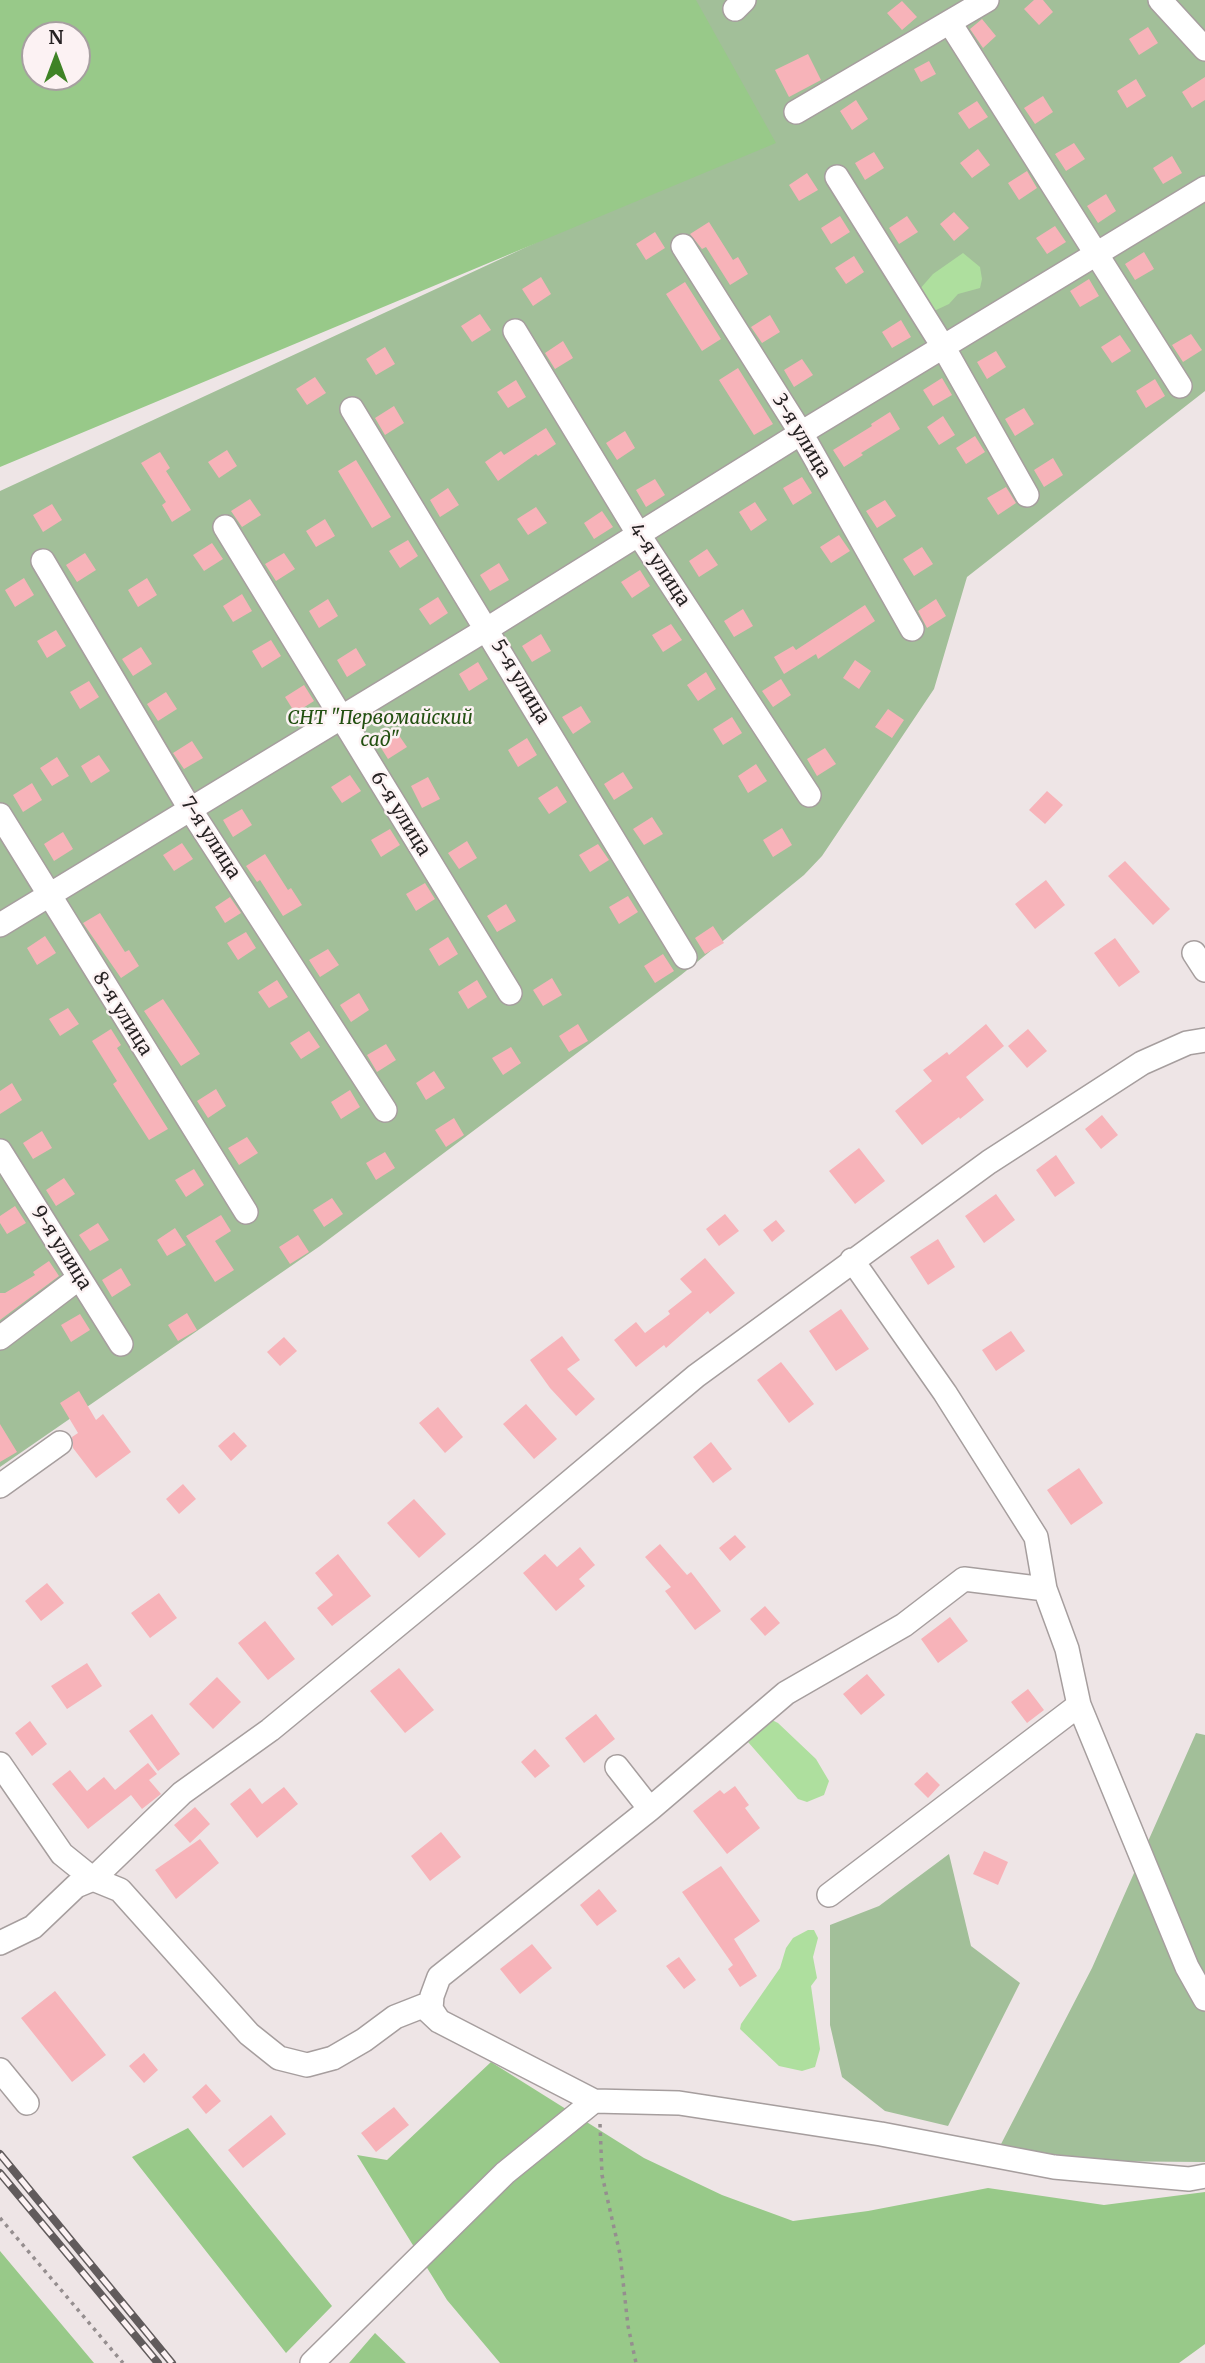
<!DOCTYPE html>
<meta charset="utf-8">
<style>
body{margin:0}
#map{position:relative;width:1205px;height:2363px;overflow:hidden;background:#eee5e6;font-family:Merriweather,serif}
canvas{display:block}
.north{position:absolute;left:21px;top:21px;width:70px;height:70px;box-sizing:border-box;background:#fcf2f3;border:2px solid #a69fa0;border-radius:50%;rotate:0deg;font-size:19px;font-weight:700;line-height:28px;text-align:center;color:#262223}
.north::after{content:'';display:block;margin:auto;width:24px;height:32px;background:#3f8326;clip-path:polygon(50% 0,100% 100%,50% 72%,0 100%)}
</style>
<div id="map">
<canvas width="1205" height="2363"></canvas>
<div class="north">N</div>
</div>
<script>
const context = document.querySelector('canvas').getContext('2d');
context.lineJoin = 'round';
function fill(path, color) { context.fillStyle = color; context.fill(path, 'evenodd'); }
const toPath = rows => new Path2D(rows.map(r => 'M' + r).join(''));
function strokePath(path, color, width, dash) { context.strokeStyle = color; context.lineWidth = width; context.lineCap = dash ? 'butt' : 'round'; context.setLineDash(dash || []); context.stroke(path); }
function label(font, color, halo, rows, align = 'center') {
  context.font = font + ' Merriweather,serif'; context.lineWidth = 5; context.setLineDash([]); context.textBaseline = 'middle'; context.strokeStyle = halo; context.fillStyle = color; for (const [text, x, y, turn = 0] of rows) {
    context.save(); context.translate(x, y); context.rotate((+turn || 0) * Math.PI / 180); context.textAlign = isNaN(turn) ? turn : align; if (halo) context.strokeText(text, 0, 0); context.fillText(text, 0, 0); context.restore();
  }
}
const green = toPath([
 [656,0,1205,0,1205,391,967,577,934,689,822,856,804,875,681,975,320,1246,0,1467,0,491,725,155],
 [1196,1733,1205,1735,1205,2162,1076,2161,1000,2146,1092,1968],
 [949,1854,971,1946,1020,1983,948,2126,885,2111,842,2077,830,2025,830,1925,879,1906]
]);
const forest = toPath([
 [0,0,696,0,776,143,0,467],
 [35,35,77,35,77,77,35,77],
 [491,2062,644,2158,722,2195,793,2221,868,2211,988,2188,1104,2205,1205,2192,1205,2344,1179,2363,500,2363,447,2300,357,2155,387,2160],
 [188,2128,332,2306,286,2353,132,2157],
 [0,2251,94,2363,0,2363],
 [375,2333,406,2363,349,2363]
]);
const water = toPath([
 [963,253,980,267,982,279,980,288,958,294,949,304,934,311,919,290,933,274],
 [762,1715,778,1723,816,1759,829,1781,824,1795,807,1802,798,1799,748,1742,750,1734],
 [808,1930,814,1930,818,1938,813,1957,817,1978,811,1986,820,2049,815,2067,802,2071,779,2066,740,2029,741,2024,780,1968,786,1948,793,1938]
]);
const building = toPath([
 [1034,0,1043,0,1053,12,1039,25,1024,9],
 [902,1,917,17,902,30,887,13],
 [982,19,996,36,983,48,970,29],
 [1148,27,1158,43,1139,55,1129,39],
 [808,54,821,80,789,97,775,70],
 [929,61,936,74,921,82,914,69],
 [1205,77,1205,100,1192,108,1182,92],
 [1136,79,1146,96,1127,108,1117,91],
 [1043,96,1053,112,1035,124,1024,108],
 [856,100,868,119,852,130,840,111],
 [977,101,988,117,969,129,958,113],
 [1074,143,1085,159,1066,171,1055,154],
 [978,149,990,165,972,178,960,163],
 [874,152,884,168,865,180,855,163],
 [1172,156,1182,173,1163,184,1153,168],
 [1027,171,1037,188,1019,200,1008,183],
 [807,173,818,190,799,201,789,185],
 [1106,194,1116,211,1098,223,1087,206],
 [954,212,969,228,954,241,940,224],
 [840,216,850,232,831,244,821,228],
 [907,216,918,232,899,244,889,228],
 [709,222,733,260,738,257,748,274,730,285,706,247,702,249,690,234],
 [1055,226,1066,242,1047,254,1036,238],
 [655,232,665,248,646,260,636,244],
 [1144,252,1154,269,1135,280,1125,264],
 [854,256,864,272,846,284,835,268],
 [541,277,551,294,533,306,522,289],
 [1089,279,1099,296,1080,307,1070,291],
 [685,282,721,339,702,351,666,294],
 [480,314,491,330,472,342,461,326],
 [770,315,780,332,762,343,751,327],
 [901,320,911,337,892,348,882,332],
 [1191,334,1202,350,1183,362,1172,345],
 [1120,335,1131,351,1112,363,1101,347],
 [563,341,573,358,555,369,545,353],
 [385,347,395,364,376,375,366,359],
 [996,351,1006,367,987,379,977,362],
 [802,359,813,375,794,387,784,370],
 [738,368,773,424,754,435,719,380],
 [315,377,326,393,307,405,296,389],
 [942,378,952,395,933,406,923,390],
 [1155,379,1165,396,1146,408,1136,391],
 [516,380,526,397,508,408,497,392],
 [394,406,404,423,385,435,375,418],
 [1024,408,1034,424,1015,436,1005,419],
 [890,412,900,429,861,453,863,455,844,467,833,450,872,426,871,424],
 [943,416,955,435,939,445,927,427],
 [546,428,556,444,538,456,536,454,498,481,485,462,501,451,504,455],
 [625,431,635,448,617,460,606,443],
 [975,436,985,452,966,464,956,448],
 [227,450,237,466,219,478,208,462],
 [160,452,170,468,166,471,191,510,172,522,162,505,166,502,141,463],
 [1053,458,1063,475,1044,487,1034,470],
 [356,460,391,517,372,528,338,471],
 [802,477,812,493,793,505,783,488],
 [655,479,665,495,646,507,636,490],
 [1006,487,1016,503,998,515,987,498],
 [448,488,459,505,440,517,430,500],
 [250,499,261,515,242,527,231,511],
 [885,500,896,516,877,528,866,511],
 [755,502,767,520,751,531,739,512],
 [52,504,62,520,43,532,33,515],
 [536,507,547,523,528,535,517,519],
 [602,511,613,527,594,539,584,523],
 [325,519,335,536,316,547,306,531],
 [839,535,850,551,831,563,820,547],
 [408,540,418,556,400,568,389,551],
 [212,543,223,559,204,571,193,555],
 [922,547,933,564,914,576,903,559],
 [707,549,718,565,699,577,689,561],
 [85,553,96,570,77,582,66,565],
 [284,553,295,569,276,581,265,564],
 [499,563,509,580,490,591,480,575],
 [640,570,650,586,632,598,621,582],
 [24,578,34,595,15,607,5,590],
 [147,578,157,595,138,607,128,590],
 [242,594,252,611,233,622,223,606],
 [438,597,448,613,430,625,419,609],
 [328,599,338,616,319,628,309,611],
 [936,599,946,616,927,628,918,611],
 [865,605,875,621,818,659,816,654,784,674,774,657,793,646,796,650],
 [743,609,753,626,734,637,724,621],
 [671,624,682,640,663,652,652,635],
 [56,630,66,646,47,658,37,641],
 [541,634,551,651,532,662,522,646],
 [271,640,281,656,262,668,252,651],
 [141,647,152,664,133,676,122,659],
 [356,648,366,665,347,677,337,660],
 [855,660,871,671,859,689,843,678],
 [478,662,488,679,469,691,459,674],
 [706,672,716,689,698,701,687,685],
 [781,679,791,695,773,707,762,691],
 [89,681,99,697,80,709,70,692],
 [304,685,314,701,295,713,285,697],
 [166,692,177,709,158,721,147,704],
 [581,706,591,722,573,734,562,717],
 [888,709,904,720,892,738,875,727],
 [732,717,742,733,723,745,713,729],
 [396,731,407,747,388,759,378,743],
 [527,738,537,755,518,767,508,750],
 [192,741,203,758,184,769,173,753],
 [825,748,836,764,817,776,807,759],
 [99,755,110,771,91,783,81,766],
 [57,757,69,776,52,786,40,768],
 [756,764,767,781,748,793,738,776],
 [623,772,633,788,614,800,604,784],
 [350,775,361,791,342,803,331,787],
 [428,777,440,799,422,808,411,786],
 [32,783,42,800,23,812,13,795],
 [557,786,567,802,549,814,538,798],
 [1047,791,1063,805,1045,824,1029,810],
 [242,809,252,825,233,837,223,820],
 [652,817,663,834,644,845,633,829],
 [782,828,792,845,773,857,763,840],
 [390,829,400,845,381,857,371,840],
 [63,832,73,849,54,861,44,844],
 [467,841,477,858,459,869,448,853],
 [182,843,193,859,174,871,163,855],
 [598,844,609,860,590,872,579,855],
 [265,854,288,890,291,888,302,905,283,916,260,880,257,882,246,866],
 [1125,861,1170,909,1153,925,1108,876],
 [1046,880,1065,905,1035,929,1015,904],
 [425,883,435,899,416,911,406,894],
 [628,896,638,912,619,924,609,907],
 [230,897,241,913,225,923,215,907],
 [506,904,516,921,497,932,487,916],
 [100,913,125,952,129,950,139,966,121,978,83,923],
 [713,926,724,943,705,954,695,938],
 [246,932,256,948,238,960,227,943],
 [45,936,56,953,37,965,27,948],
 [448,937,458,954,439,966,429,949],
 [1115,938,1140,972,1119,987,1094,953],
 [328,949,339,965,320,977,309,960],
 [663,954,674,971,655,983,644,966],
 [552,978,562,995,543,1006,533,990],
 [277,980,288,997,269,1008,258,992],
 [477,980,487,997,468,1009,458,992],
 [359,993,369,1010,351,1022,340,1005],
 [163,999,200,1054,181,1066,144,1011],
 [68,1008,79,1024,60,1036,49,1019],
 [578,1024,588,1041,569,1052,559,1036],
 [986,1024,1004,1046,966,1077,984,1100,960,1119,959,1117,922,1145,895,1111,932,1081,923,1070,947,1052,949,1055],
 [111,1029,121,1045,117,1048,168,1129,149,1140,113,1084,117,1081,92,1041],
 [1028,1029,1047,1051,1027,1068,1008,1046],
 [309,1031,320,1047,301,1059,290,1043],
 [386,1044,396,1060,377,1072,367,1055],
 [511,1047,521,1063,503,1075,492,1058],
 [434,1071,445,1088,426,1100,416,1083],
 [12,1083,22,1100,0,1114,0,1091],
 [216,1089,226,1106,208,1118,197,1101],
 [350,1090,360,1107,341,1119,331,1102],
 [1102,1115,1118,1135,1101,1149,1085,1129],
 [454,1118,464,1135,446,1147,435,1130],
 [42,1131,52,1148,33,1159,23,1143],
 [247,1137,258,1153,239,1165,228,1148],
 [859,1148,885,1181,855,1204,829,1171],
 [385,1152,395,1168,376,1180,366,1163],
 [1056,1155,1075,1183,1055,1197,1036,1170],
 [194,1169,204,1185,186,1197,175,1180],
 [64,1178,75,1194,56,1206,46,1190],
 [996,1194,1015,1220,984,1243,965,1216],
 [332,1198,343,1214,324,1227,313,1210],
 [15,1206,26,1223,7,1234,0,1223,0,1216],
 [725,1214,739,1231,719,1246,706,1229],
 [221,1215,231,1231,215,1241,234,1270,215,1282,186,1236],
 [776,1220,785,1231,772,1242,763,1230],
 [98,1223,109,1240,90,1251,79,1235],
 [175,1228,186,1245,167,1256,157,1240],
 [298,1235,309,1252,290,1264,279,1247],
 [938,1239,955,1267,928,1285,910,1257],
 [705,1258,735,1293,710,1314,708,1311,666,1348,664,1345,636,1367,614,1340,636,1322,645,1333,670,1314,668,1311,692,1292,680,1279],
 [49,1261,59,1276,0,1320,0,1293,5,1293,35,1275,33,1272],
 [121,1268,131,1285,112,1297,102,1280],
 [841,1309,869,1349,836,1371,809,1331],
 [187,1313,197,1330,178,1341,168,1325],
 [80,1314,90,1330,71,1342,61,1325],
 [1011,1331,1025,1351,996,1371,982,1350],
 [562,1336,580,1360,567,1369,595,1399,576,1416,550,1388,530,1360],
 [284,1337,297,1351,280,1366,267,1352],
 [781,1362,814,1404,789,1423,757,1380],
 [79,1391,96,1420,103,1414,131,1452,96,1478,73,1448,72,1437,78,1433,60,1403],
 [526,1404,557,1439,534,1459,503,1424],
 [438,1407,463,1437,445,1453,419,1423],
 [0,1424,17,1452,0,1462],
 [234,1432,247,1446,231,1461,218,1446],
 [711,1442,732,1469,713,1483,693,1457],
 [1079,1468,1103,1503,1071,1525,1047,1490],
 [183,1484,196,1499,179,1514,166,1499],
 [414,1499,446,1534,419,1558,387,1523],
 [735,1535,746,1547,730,1561,719,1548],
 [660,1544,687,1575,691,1572,721,1611,695,1630,665,1591,671,1587,645,1557],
 [580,1547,595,1565,579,1579,585,1586,556,1611,523,1573,545,1554,557,1567],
 [338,1554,371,1596,332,1626,317,1608,333,1595,315,1573],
 [47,1583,64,1603,41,1621,25,1601],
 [159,1593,177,1618,150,1638,131,1613],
 [765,1606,780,1623,765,1636,750,1619],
 [950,1617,968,1641,938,1663,921,1639],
 [265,1621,295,1659,268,1680,238,1643],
 [87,1663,102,1686,67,1709,51,1686],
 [399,1668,434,1710,405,1733,370,1691],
 [867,1674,885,1695,861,1715,843,1694],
 [217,1677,241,1702,213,1729,189,1704],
 [1028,1689,1044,1710,1027,1723,1011,1702],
 [152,1714,180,1754,158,1771,129,1731],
 [596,1714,615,1739,584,1763,565,1738],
 [30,1721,47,1744,32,1756,15,1733],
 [535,1749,550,1766,535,1778,521,1762],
 [148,1763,157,1774,149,1780,161,1794,142,1809,131,1795,88,1829,52,1784,70,1770,87,1791,104,1777,115,1790],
 [927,1772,940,1785,928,1798,914,1784],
 [735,1786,749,1805,745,1808,760,1828,727,1854,693,1811,720,1790,724,1794],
 [284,1787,298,1804,257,1838,230,1804,250,1788,262,1804],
 [195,1807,210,1824,190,1843,174,1825],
 [441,1832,461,1857,430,1881,411,1856],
 [200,1839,219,1863,176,1899,155,1870],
 [984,1851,1008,1862,998,1885,973,1874],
 [721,1866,760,1921,734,1939,757,1976,740,1987,728,1969,733,1965,682,1892],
 [599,1889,617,1911,597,1926,580,1905],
 [532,1944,552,1968,520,1994,500,1969],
 [679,1957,696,1980,684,1989,666,1966],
 [55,1991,106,2055,72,2082,21,2018],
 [144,2053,158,2070,144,2083,129,2066],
 [206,2084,221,2101,206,2114,192,2097],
 [394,2107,409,2125,376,2152,361,2133],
 [271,2115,286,2134,243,2168,228,2150]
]);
const path = toPath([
 [600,2124,602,2175,620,2254,628,2326,636,2363],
 [0,2218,123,2363]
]);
const minor = toPath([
 [1160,0,1205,49],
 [735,9,744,0],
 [950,23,1180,386],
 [796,112,987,0],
 [837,177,944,348,1027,495],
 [683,246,801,433,912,629],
 [515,331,639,535,809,795],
 [352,409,685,957],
 [225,527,510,993],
 [43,561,190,809,385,1110],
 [0,815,246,1212],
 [0,925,487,629,801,433,1205,188],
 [1194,953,1205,970],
 [0,1151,121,1344],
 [852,1260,945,1393,1036,1537,1045,1589,1067,1649,1079,1705,1187,1967,1205,1999],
 [0,1338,79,1278],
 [0,1486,60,1443],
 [0,1764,62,1854,93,1879,182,1793,270,1730,484,1554,696,1376,989,1162,1142,1063,1187,1043,1205,1040],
 [650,1809,786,1693,904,1625,964,1579,1045,1589],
 [829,1895,1079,1705],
 [0,1943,33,1927,76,1886,93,1879,120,1890,249,2034,279,2058,307,2065,333,2058,364,2040,395,2017,423,2006,439,2021,594,2101,679,2103,881,2134,1054,2167,1189,2179,1205,2176],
 [439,2021,431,2009,432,1996,439,1977,650,1809,617,1767],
 [0,2070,27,2103],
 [312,2363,505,2173,594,2101]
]);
const rail = toPath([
 [0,2154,172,2363],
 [0,2173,158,2363]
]);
const streetNames = [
 ["3-я улица",801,436,59],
 ["4-я улица",659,565,57],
 ["5-я улица",520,682,59],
 ["6-я улица",400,814,58],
 ["7-я улица",210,838,57],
 ["8-я улица",122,1014,58],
 ["9-я улица",61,1248,58]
];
const parkNames = [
 ["СНТ \"Первомайский",380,719],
 ["сад\"",380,741]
];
fill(green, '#a2bf99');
fill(forest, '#98c989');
fill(water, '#aedf9e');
fill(building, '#f7b3b9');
strokePath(minor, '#a69e9e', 26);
strokePath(path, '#958e8f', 3.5, [3.5, 5]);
strokePath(minor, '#fff', 23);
strokePath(rail, '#615b5c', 8);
strokePath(rail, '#fcf2f3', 5, [16]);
label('19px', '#262223', '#fcf2f3', streetNames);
label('italic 19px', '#235011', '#fcf2f3', parkNames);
</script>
